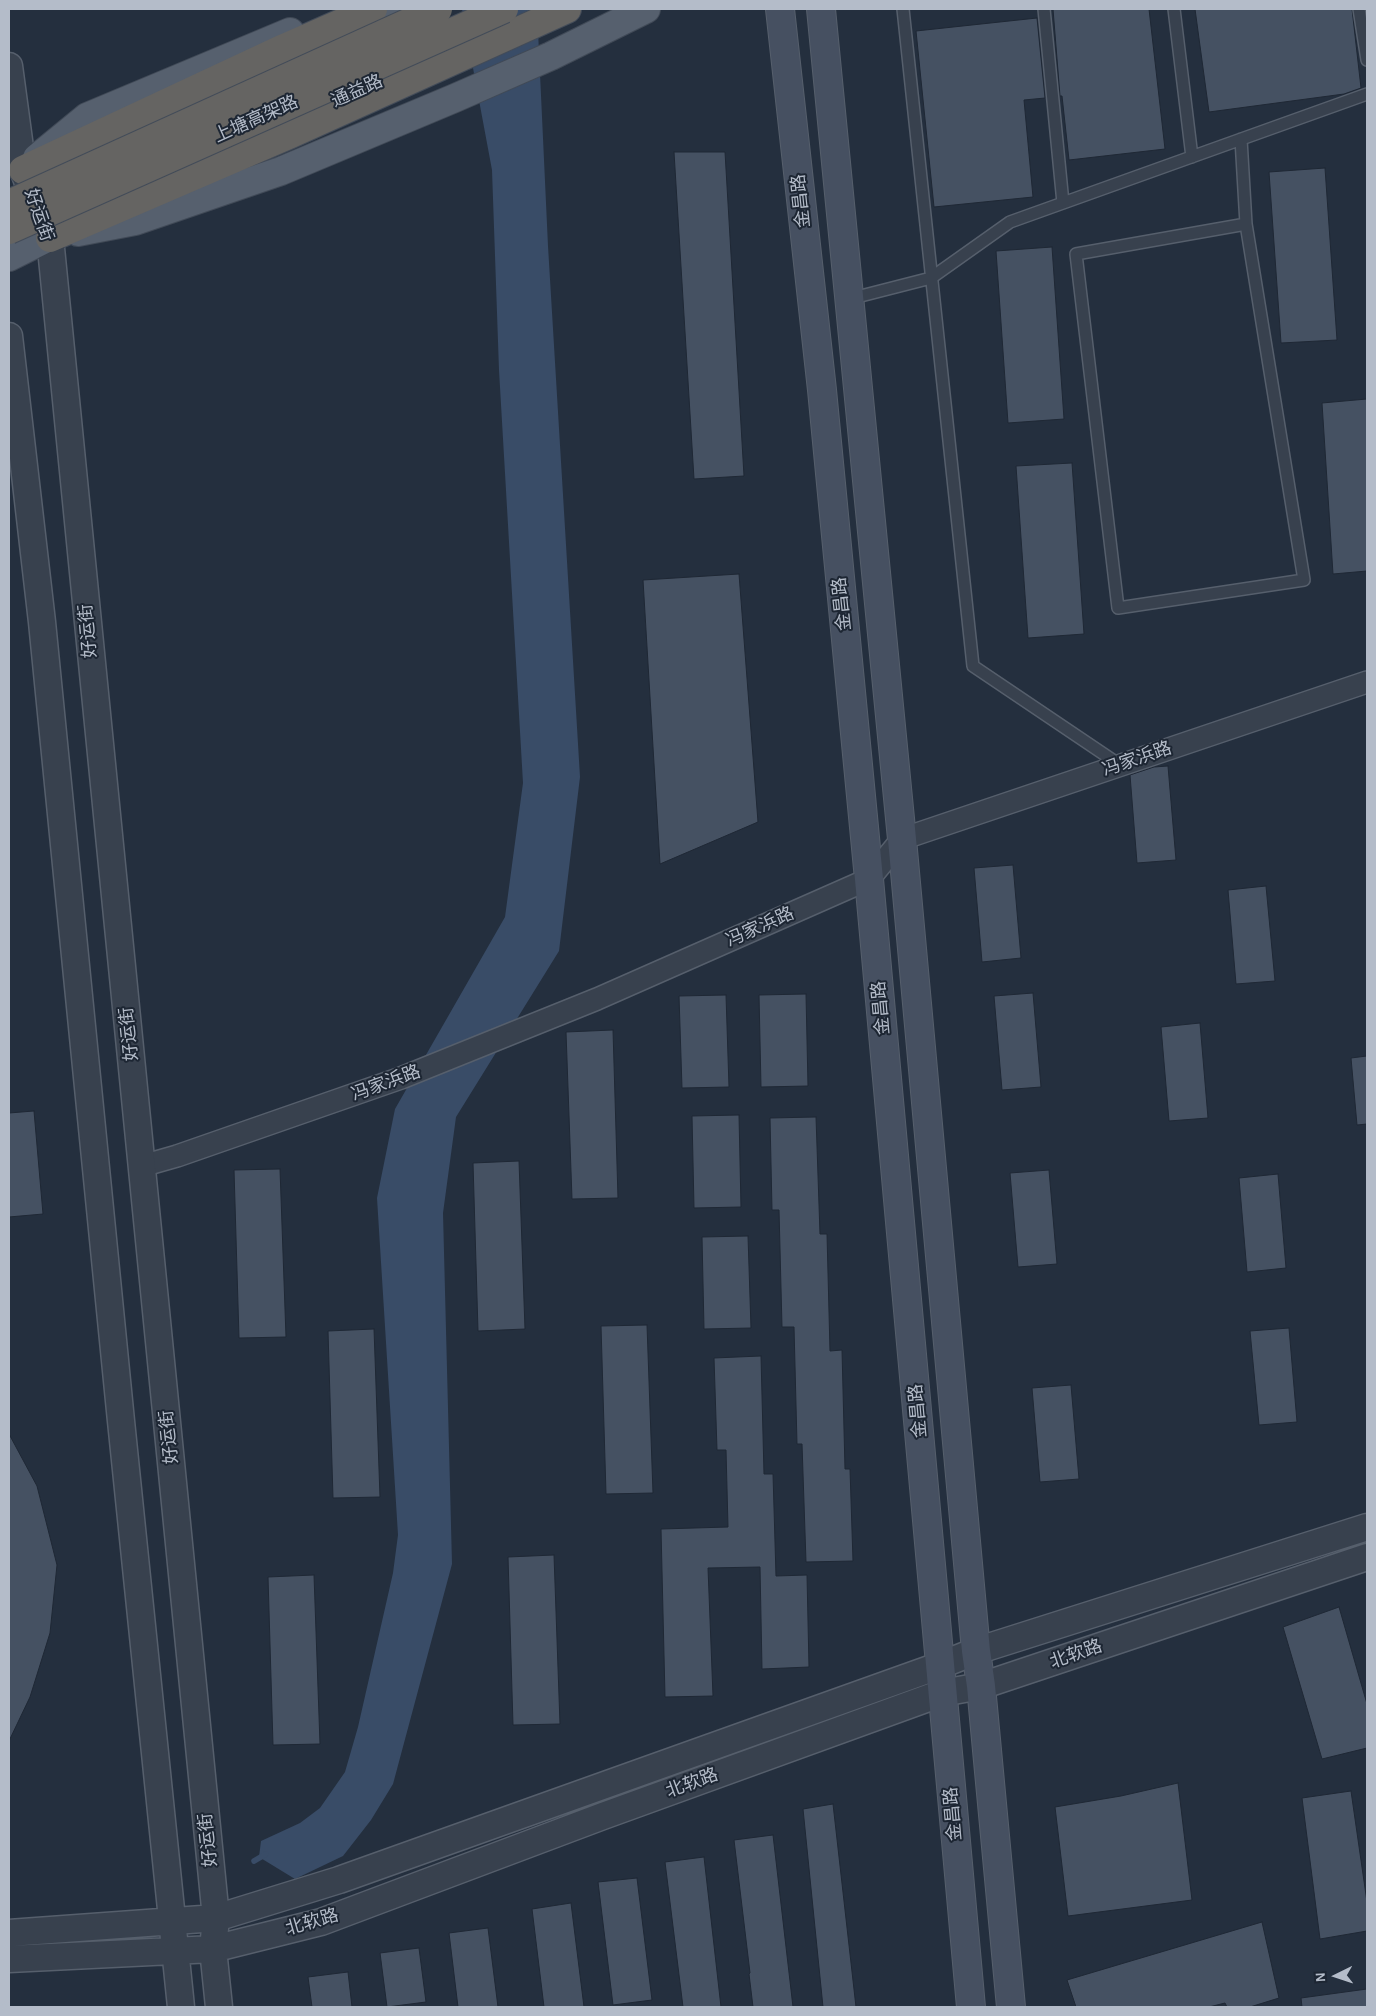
<!DOCTYPE html>
<meta charset="utf-8">
<style>
body{margin:0}
#map{position:relative;width:1376px;height:2016px;overflow:hidden;background:#242f3e;font-family:"Alegreya Sans",sans-serif}
canvas{display:block}
.frame{position:absolute;inset:0;border:10px solid #b4bcc9;pointer-events:none}
.north{position:absolute;left:1311px;top:1951px;width:50px;height:50px;-webkit-text-stroke:4px #1d2633;paint-order:stroke;rotate:266deg;font-size:14px;font-weight:700;line-height:20px;text-align:center;color:#b4bcc9}
.north::after{content:'';display:block;margin:auto;width:18px;height:22px;background:#b4bcc9;clip-path:polygon(50% 0,100% 100%,50% 72%,0 100%)}
</style>
<div id="map">
<canvas width="1376" height="2016"></canvas>
<div class="frame"></div>
<div class="north">N</div>
</div>
<script>
const context = document.querySelector('canvas').getContext('2d');
context.lineJoin = 'round';
function fill(path, color) { context.fillStyle = color; context.fill(path, 'evenodd'); }
const toPath = rows => new Path2D(rows.map(r => 'M' + r).join(''));
function strokePath(path, color, width, dash) { context.strokeStyle = color; context.lineWidth = width; context.lineCap = dash ? 'butt' : 'round'; context.setLineDash(dash || []); context.stroke(path); }
function label(font, color, halo, rows, align = 'center') {
  context.font = font + ' "Alegreya Sans","Noto Sans SC",sans-serif'; context.lineWidth = 4; context.setLineDash([]); context.textBaseline = 'middle'; context.strokeStyle = halo; context.fillStyle = color; for (const [text, x, y, turn = 0] of rows) {
    context.save(); context.translate(x, y); context.rotate((+turn || 0) * Math.PI / 180); context.textAlign = isNaN(turn) ? turn : align; if (halo) context.strokeText(text, 0, 0); context.fillText(text, 0, 0); context.restore();
  }
}
const water = toPath([
 [462,9,537,9,548,246,580,777,559,951,456,1117,443,1213,452,1564,393,1784,371,1820,343,1856,295,1879,259,1857,261,1841,300,1823,320,1808,345,1772,358,1727,393,1573,398,1535,377,1198,395,1109,505,917,523,783,499,370,492,170]
]);
const stream = toPath([
 [254,1861,266,1854]
]);
const building = toPath([
 [1053,9,1149,9,1165,149,1069,160,1062,96,1060,96,1053,9],
 [1195,9,1352,9,1361,88,1344,94,1209,112,1195,9],
 [1037,18,1045,98,1024,100,1033,197,934,207,916,31,1037,18],
 [674,152,725,152,744,476,694,479,674,152],
 [1325,168,1337,340,1281,343,1269,172,1325,168],
 [1052,247,1064,419,1008,423,996,251,1052,247],
 [1367,399,1367,571,1333,574,1322,403,1367,399],
 [1072,463,1084,634,1028,638,1016,466,1072,463],
 [739,574,758,822,660,864,643,580,739,574],
 [1168,766,1176,860,1137,863,1130,775,1154,767,1168,766],
 [1013,865,1021,958,982,962,974,868,1013,865],
 [1266,886,1275,981,1236,984,1228,890,1266,886],
 [1033,993,1041,1087,1002,1090,994,996,1033,993],
 [806,994,808,1086,761,1087,759,995,806,994],
 [726,995,729,1087,682,1088,679,996,726,995],
 [1200,1023,1208,1118,1169,1121,1161,1027,1200,1023],
 [613,1030,618,1198,572,1199,566,1032,613,1030],
 [1367,1056,1367,1124,1357,1125,1351,1058,1367,1056],
 [34,1111,43,1214,9,1217,9,1113,34,1111],
 [739,1115,741,1207,694,1208,692,1116,739,1115],
 [816,1117,820,1234,827,1234,830,1351,842,1350,845,1469,850,1469,853,1561,806,1562,802,1444,797,1444,794,1327,782,1327,779,1210,772,1210,770,1118,816,1117],
 [519,1161,525,1329,478,1331,473,1163,519,1161],
 [280,1169,286,1337,239,1338,234,1170,280,1169],
 [1049,1170,1057,1264,1018,1267,1010,1173,1049,1170],
 [1278,1174,1286,1268,1247,1272,1239,1178,1278,1174],
 [748,1236,751,1328,704,1329,702,1237,748,1236],
 [647,1325,653,1493,606,1494,601,1326,647,1325],
 [1289,1328,1297,1422,1259,1425,1250,1331,1289,1328],
 [374,1329,380,1497,333,1498,328,1331,374,1329],
 [761,1356,764,1474,773,1474,776,1576,807,1575,809,1667,762,1669,760,1567,708,1568,713,1696,665,1697,661,1529,728,1527,726,1450,717,1450,714,1358,761,1356],
 [1071,1385,1079,1479,1040,1482,1032,1388,1071,1385],
 [9,1434,37,1486,57,1565,50,1633,30,1697,9,1741,9,1434],
 [554,1555,560,1724,513,1725,508,1557,554,1555],
 [314,1575,320,1744,273,1745,268,1577,314,1575],
 [1339,1607,1367,1704,1367,1748,1322,1759,1283,1627,1339,1607],
 [1178,1783,1192,1900,1068,1916,1055,1807,1121,1796,1178,1783],
 [1351,1791,1367,1902,1367,1931,1320,1939,1302,1798,1351,1791],
 [833,1804,856,2007,823,2007,803,1809,833,1804],
 [773,1835,793,2007,753,2007,749,1974,750,1973,734,1840,773,1835],
 [704,1857,721,2007,683,2007,665,1862,704,1857],
 [637,1878,652,2000,613,2005,598,1882,637,1878],
 [571,1903,584,2007,544,2007,532,1909,571,1903],
 [1262,1922,1279,1998,1250,2007,1227,2007,1225,2003,1209,2007,1076,2007,1067,1980,1262,1922],
 [488,1928,498,2007,458,2007,449,1933,488,1928],
 [419,1948,426,2002,387,2007,380,1953,419,1948],
 [348,1972,352,2007,312,2007,308,1977,348,1972],
 [1367,1989,1367,2007,1302,2007,1301,1998,1367,1989]
]);
const service = toPath([
 [903,9,973,666,1120,765],
 [1044,9,1063,203],
 [1174,9,1192,157],
 [1359,9,1367,60],
 [1241,139,1246,224,1076,254,1118,608,1304,580,1246,224],
 [849,299,931,278,1010,222,1367,94]
]);
const minor = toPath([
 [142,1166,177,1156,401,1078,597,999,869,879,902,839,1367,682]
]);
const tertiary = toPath([
 [9,66,23,170,50,238,216,1918,213,1949,219,2007],
 [9,336,42,622,121,1421,181,2007],
 [9,1933,216,1918,339,1880,941,1665,976,1651,1367,1527],
 [9,1959,213,1949,321,1922,603,1816,942,1693,981,1686,1367,1557]
]);
const secondary = toPath([
 [780,9,822,390,869,879,971,2007],
 [821,9,902,839,976,1651,981,1686,1011,2007]
]);
const primary = toPath([
 [351,31,402,9],
 [37,158,87,117,290,32],
 [78,232,135,221,281,171,455,98,551,56,646,9],
 [9,257,71,226]
]);
const trunk = toPath([
 [23,170,284,48,373,9],
 [50,238,289,135,567,9]
]);
const trunkBridge = toPath([
 [9,204,438,9],
 [9,230,504,9]
]);
const streetNames = [
 ["通益路",357,91,-24],
 ["上塘高架路",256,119,-24],
 ["金昌路",801,201,-96],
 ["好运街",39,215,71],
 ["金昌路",842,604,-96],
 ["好运街",88,631,-95],
 ["冯家浜路",1137,759,-19],
 ["冯家浜路",760,927,-24],
 ["金昌路",881,1008,-95],
 ["好运街",129,1034,-96],
 ["冯家浜路",386,1083,-20],
 ["金昌路",918,1411,-95],
 ["好运街",169,1437,-96],
 ["北软路",1076,1654,-19],
 ["北软路",692,1783,-20],
 ["金昌路",953,1814,-95],
 ["好运街",208,1840,-96],
 ["北软路",312,1922,-16]
];
fill(water, '#394c67');
strokePath(stream, '#394c67', 5.5);
fill(building, '#455162');
strokePath(building, '#1f2835', 1);
strokePath(service, '#565f6c', 14);
strokePath(minor, '#565f6c', 24);
strokePath(tertiary, '#565f6c', 29);
strokePath(secondary, '#565f6c', 30);
strokePath(primary, '#414a57', 30);
strokePath(trunk, '#434c59', 30);
strokePath(service, '#38414e', 11);
strokePath(minor, '#38414e', 21);
strokePath(tertiary, '#38414e', 26);
strokePath(secondary, '#465061', 28);
strokePath(primary, '#56606e', 28);
strokePath(trunk, '#656462', 28);
strokePath(trunkBridge, '#434c59', 30, []);
strokePath(trunkBridge, '#656462', 28);
label('18px', '#b4bcc9', '#1d2633', streetNames);
</script>
